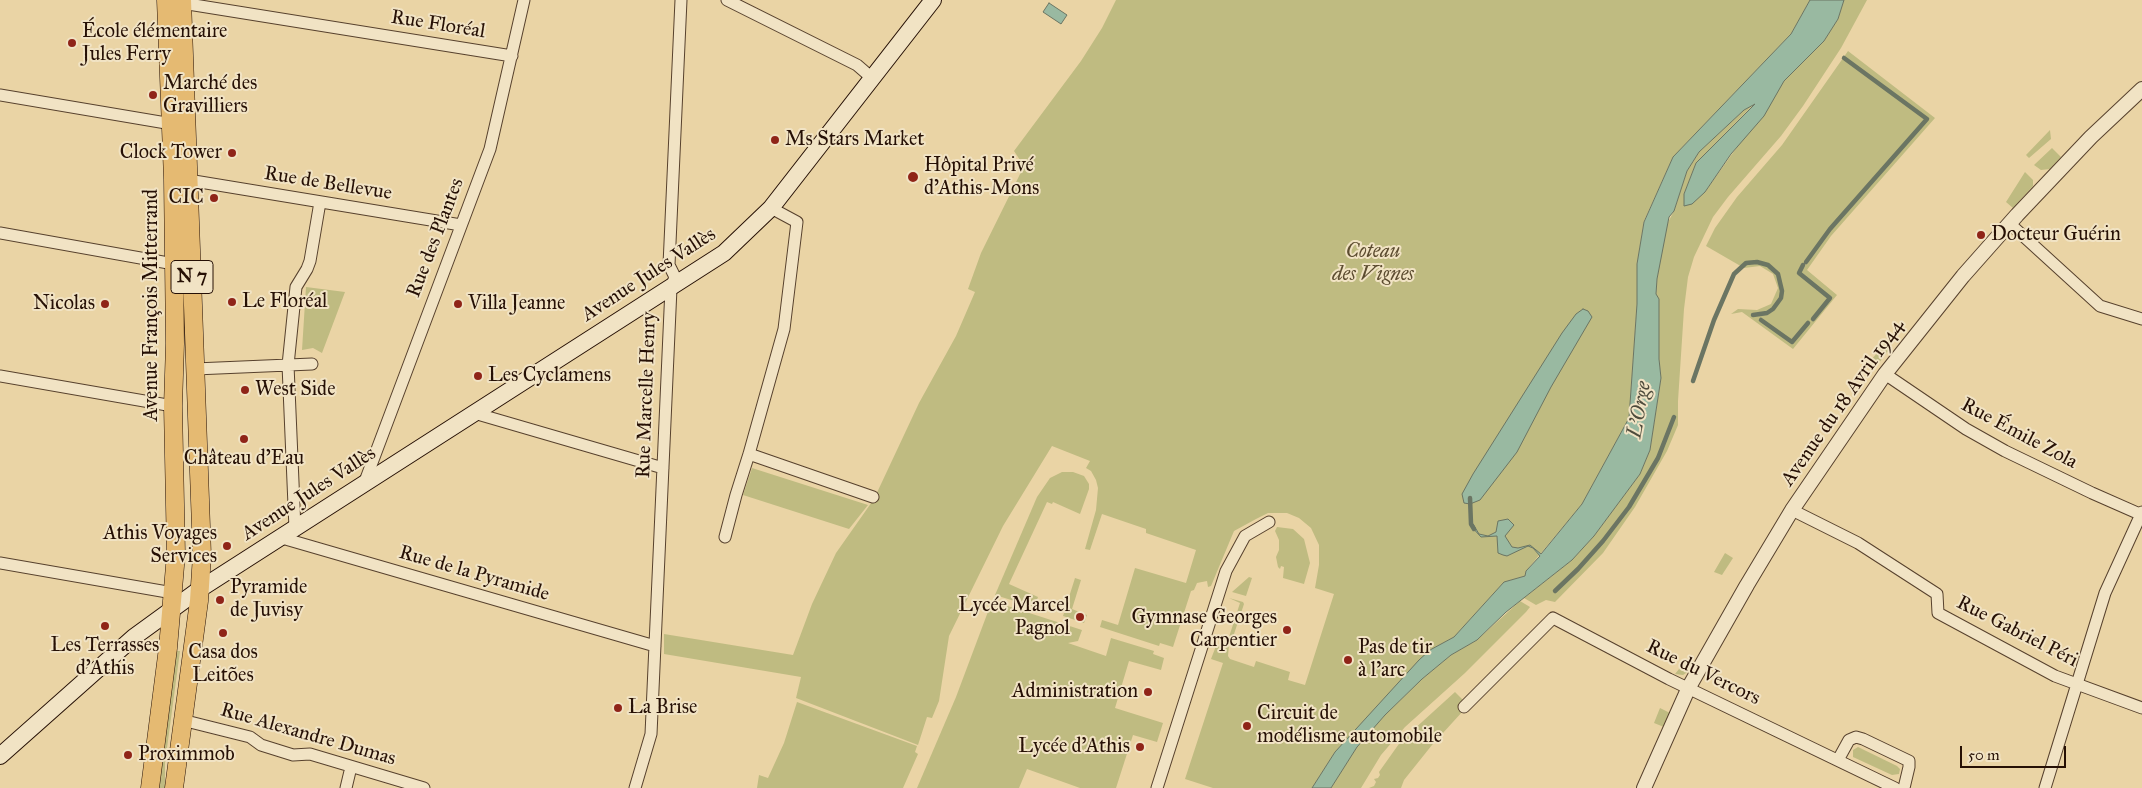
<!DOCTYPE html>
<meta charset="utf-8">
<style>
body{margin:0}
#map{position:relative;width:2142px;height:788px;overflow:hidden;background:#ead4a5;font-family:"IM FELL Great Primer",serif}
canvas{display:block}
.scale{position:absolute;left:1960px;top:746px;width:106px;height:22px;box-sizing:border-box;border:2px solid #261005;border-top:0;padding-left:6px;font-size:15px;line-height:18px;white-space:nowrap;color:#261005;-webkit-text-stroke:4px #f1e3c4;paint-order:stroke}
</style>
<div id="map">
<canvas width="2142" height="788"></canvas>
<div class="scale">50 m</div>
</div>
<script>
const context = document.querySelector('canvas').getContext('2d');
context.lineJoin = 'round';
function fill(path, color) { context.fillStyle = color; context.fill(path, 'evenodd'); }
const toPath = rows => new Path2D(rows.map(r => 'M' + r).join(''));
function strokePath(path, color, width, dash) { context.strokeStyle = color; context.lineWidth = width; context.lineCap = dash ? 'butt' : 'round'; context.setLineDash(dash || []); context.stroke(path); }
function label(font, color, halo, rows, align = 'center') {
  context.font = font + ' "IM FELL Great Primer",serif'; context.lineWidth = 4; context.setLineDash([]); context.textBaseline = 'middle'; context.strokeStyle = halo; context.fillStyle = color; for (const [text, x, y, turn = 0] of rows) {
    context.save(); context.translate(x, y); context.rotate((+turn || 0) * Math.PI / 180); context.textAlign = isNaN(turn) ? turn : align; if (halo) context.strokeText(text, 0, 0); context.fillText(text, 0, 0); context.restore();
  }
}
const green = toPath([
 [1116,0,1810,0,1791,34,1673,157,1644,221,1637,264,1637,304,1629,418,1582,504,1526,571,1525,576,1504,582,1454,637,1430,650,1335,752,1312,788,1213,788,1185,779,1223,663,1211,659,1216,646,1229,645,1228,656,1230,659,1254,667,1256,661,1290,672,1288,680,1305,685,1334,594,1315,588,1319,565,1319,545,1311,528,1299,518,1287,513,1268,513,1256,519,1234,531,1211,586,1208,587,1207,581,1197,583,1194,590,1191,591,1173,647,1160,643,1159,646,1100,627,1102,620,1118,625,1135,568,1186,583,1196,550,1146,533,1146,529,1102,514,1090,550,1085,549,1096,510,1098,488,1096,480,1091,471,1086,468,1090,461,1052,446,1003,526,949,636,939,701,932,718,927,717,918,745,796,698,801,677,664,654,664,634,793,655,812,604,836,553,874,499,919,403,956,336,975,292,968,289,981,253,1024,166,1014,151,1081,61,1102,28],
 [1844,0,1867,0,1841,48,1803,106,1781,136,1728,197,1713,217,1694,257,1688,277,1684,309,1678,401,1678,425,1667,451,1635,507,1603,553,1555,602,1546,600,1536,605,1524,598,1572,560,1594,536,1640,474,1650,450,1661,378,1659,359,1659,300,1656,294,1657,279,1666,226,1674,211,1687,171,1699,152,1744,110,1756,102,1696,163,1684,194,1684,206,1705,192,1784,81,1824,41,1838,19],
 [1848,51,1935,118,1831,236,1807,270,1837,295,1793,349,1742,312,1731,314,1738,309,1757,310,1771,304,1778,288,1773,274,1760,266,1744,268,1706,246,1715,228,1737,197,1782,145],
 [2050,130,2051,139,2029,158,2026,155],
 [2052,148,2061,157,2050,169,2041,170,2034,165],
 [2025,172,2033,180,2033,186,2013,208,2006,202],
 [306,287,345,292,322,353,313,348,302,350],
 [1885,344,1892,346,1878,364,1871,360],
 [752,468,868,505,849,529,743,495],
 [1062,472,1073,472,1084,476,1089,484,1089,489,1080,514,1053,502,1052,504,1047,502,1009,584,1038,597,1034,607,995,595,1037,497,1050,478],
 [1277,527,1293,529,1304,539,1310,563,1304,584,1283,578,1284,567,1281,566,1280,569,1278,567,1276,557,1279,550,1279,540,1275,531],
 [1725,553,1733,558,1722,575,1714,572],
 [1249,577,1252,578,1246,596,1232,592],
 [1075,578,1081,580,1072,609,1087,615,1084,623,1063,616],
 [1229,598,1243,602,1244,604,1232,640,1217,640,1217,634,1229,637,1240,603],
 [992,601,1082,630,1078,641,1068,643,1106,656,1111,638,1154,651,1153,654,1164,658,1161,670,1129,661,1115,708,1163,723,1157,742,1133,735,1116,788,1080,788,1027,769,1019,788,917,788,956,697],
 [1520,601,1530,607,1526,612,1465,673,1405,727,1381,755,1361,788,1331,788,1357,747,1385,715,1422,679,1451,655,1477,640],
 [175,651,180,651,165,763,165,788,157,788],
 [1687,659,1695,663,1692,669,1683,675,1675,674],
 [1455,692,1463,700,1458,706,1463,711,1432,745,1404,780,1401,788,1369,788,1374,786,1376,782,1374,779,1378,778,1380,775,1379,772,1401,741],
 [797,702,917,746,915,752,918,754,903,788,757,788,759,775,768,778,784,743],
 [1660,708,1670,713,1664,727,1654,723],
 [1858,747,1897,766,1900,769,1899,774,1892,775,1853,757,1853,750]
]);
const water = toPath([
 [1810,0,1844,0,1838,19,1824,41,1784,81,1764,116,1731,154,1705,192,1692,204,1684,206,1684,194,1696,163,1755,104,1744,110,1699,152,1687,171,1674,211,1669,217,1657,279,1656,294,1659,299,1659,359,1661,378,1650,450,1640,474,1594,536,1572,560,1506,612,1477,640,1451,655,1422,679,1385,715,1357,747,1331,788,1312,788,1335,752,1419,660,1430,650,1454,637,1504,582,1525,576,1526,571,1540,556,1533,548,1528,546,1507,556,1503,555,1498,553,1497,536,1481,537,1470,525,1473,524,1479,534,1488,536,1496,532,1498,521,1508,519,1514,525,1505,536,1512,547,1518,548,1530,545,1541,554,1582,504,1629,418,1637,304,1637,264,1644,222,1673,157,1791,34,1810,0],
 [1049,3,1067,15,1061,24,1043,12,1049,3],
 [1583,309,1588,311,1592,317,1551,387,1517,452,1480,500,1470,504,1464,503,1462,494,1473,474,1562,333,1576,314,1583,309]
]);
const stream = toPath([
 [1806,262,1830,229,1927,119,1844,58],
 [1803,265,1799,273,1830,298,1813,319],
 [1761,320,1792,342,1808,323],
 [1693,381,1714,320,1734,274,1746,263,1757,262,1768,265,1778,274,1782,291,1781,298,1773,309,1767,313,1753,315],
 [1470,498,1471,524,1474,529],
 [1555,591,1578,569,1603,541,1629,507,1658,458,1674,417]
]);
const minor = toPath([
 [727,0,857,65,872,78],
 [182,3,512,56],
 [0,95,172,124],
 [188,180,461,225],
 [2009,223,2100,306,2142,319],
 [0,233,174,264],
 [195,369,312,364],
 [1885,374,1966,429,2005,451,2092,493,2142,515],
 [0,376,173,406],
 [474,413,663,468],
 [749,454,873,497],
 [364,484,490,149,524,0],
 [1792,510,1858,543,1937,594,1938,613,2055,676,2142,708],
 [295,529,288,365,296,287,307,269,310,261,320,202],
 [725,537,736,495,749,454,784,329,797,222,771,208],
 [282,538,655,646],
 [0,563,173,593],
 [1464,707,1553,618,1669,679,1895,788],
 [182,720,250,737,261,745,293,755,310,754,424,788],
 [1838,760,1849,740,1856,737,1863,739,1909,761,1909,767,1904,788],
 [346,788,351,767],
 [635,788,651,734,671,288,675,277,669,265,681,0],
 [1157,788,1226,571,1245,536,1269,522],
 [2045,788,2105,593,2142,512]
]);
const tertiary = toPath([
 [1644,788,1689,687,1747,585,1792,510,1885,374,1963,276,2017,215,2091,137,2142,89]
]);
const secondary = toPath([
 [0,756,134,637,200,589,724,253,771,208,933,0]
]);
const primary = toPath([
 [150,788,168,648,176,554,173,406,175,344,173,179,166,0],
 [174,788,199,601,202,555,182,0]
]);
const markers = [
 [72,43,5,"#8f2418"],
 [153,95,5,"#8f2418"],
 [775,140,5,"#8f2418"],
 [232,153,5,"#8f2418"],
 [913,177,6,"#8f2418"],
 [214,198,5,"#8f2418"],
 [1981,235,5,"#8f2418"],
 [232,302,5,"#8f2418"],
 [105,304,5,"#8f2418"],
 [458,304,5,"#8f2418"],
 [478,376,5,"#8f2418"],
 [245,390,5,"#8f2418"],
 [244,439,5,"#8f2418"],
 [227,546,5,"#8f2418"],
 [220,600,5,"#8f2418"],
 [1080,617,5,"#8f2418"],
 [105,626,5,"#8f2418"],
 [1287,630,5,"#8f2418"],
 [223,633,5,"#8f2418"],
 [1348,660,5,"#8f2418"],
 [1148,692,5,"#8f2418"],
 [618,708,5,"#8f2418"],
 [1247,726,5,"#8f2418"],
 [1140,747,5,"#8f2418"],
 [128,755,5,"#8f2418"]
];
const shields = [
 [192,277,42]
];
const shieldNames = [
 ["N 7",192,277]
];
const streetNames = [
 ["Rue Floréal",438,25,9],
 ["Rue de Bellevue",328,184,9],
 ["Rue des Plantes",436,238,-69],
 ["Avenue Jules Vallès",649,275,-33],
 ["Avenue François Mitterrand",152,305,-90],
 ["Rue Marcelle Henry",647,395,-88],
 ["Avenue du 18 Avril 1944",1843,403,-55],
 ["Rue Émile Zola",2019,434,28],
 ["Avenue Jules Vallès",309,494,-33],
 ["Rue de la Pyramide",474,574,16],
 ["Rue Gabriel Péri",2017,632,27],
 ["Rue du Vercors",1703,673,26],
 ["Rue Alexandre Dumas",308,735,16]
];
const poiNames = [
 ["École élémentaire",82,32],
 ["Jules Ferry",82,55],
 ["Marché des",163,84],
 ["Gravilliers",163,107],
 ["Ms Stars Market",785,140],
 ["Clock Tower",222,153,"right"],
 ["Hôpital Privé",924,166],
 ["d'Athis-Mons",924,189],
 ["CIC",204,198,"right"],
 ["Docteur Guérin",1991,235],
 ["Le Floréal",242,302],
 ["Nicolas",95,304,"right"],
 ["Villa Jeanne",468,304],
 ["Les Cyclamens",488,376],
 ["West Side",255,390],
 ["Château d'Eau",244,459,"center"],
 ["Athis Voyages",217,534,"right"],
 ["Services",217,557,"right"],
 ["Pyramide",230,588],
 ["de Juvisy",230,611],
 ["Lycée Marcel",1070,606,"right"],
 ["Pagnol",1070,629,"right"],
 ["Gymnase Georges",1277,618,"right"],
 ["Carpentier",1277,641,"right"],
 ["Les Terrasses",105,646,"center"],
 ["d'Athis",105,669,"center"],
 ["Pas de tir",1358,648],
 ["à l'arc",1358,671],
 ["Casa dos",223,653,"center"],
 ["Leitões",223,676,"center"],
 ["Administration",1138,692,"right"],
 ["La Brise",628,708],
 ["Circuit de",1257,714],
 ["modélisme automobile",1257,737],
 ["Lycée d'Athis",1130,747,"right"],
 ["Proximmob",138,755]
];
const parkNames = [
 ["Coteau",1373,252],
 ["des Vignes",1373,275]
];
const waterNames = [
 ["L'Orge",1640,410,-80]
];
fill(green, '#bfbb81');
fill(water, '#99b9a1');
strokePath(water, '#6b7563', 1);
strokePath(stream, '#6b7563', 4.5);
strokePath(minor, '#57412d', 13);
strokePath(tertiary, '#57412d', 16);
strokePath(secondary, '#261005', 18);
strokePath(primary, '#261005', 19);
strokePath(minor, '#f1e3c4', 11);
strokePath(tertiary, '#f1e3c4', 14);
strokePath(secondary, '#f1e3c4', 16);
strokePath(primary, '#e5ba72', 18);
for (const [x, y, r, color] of markers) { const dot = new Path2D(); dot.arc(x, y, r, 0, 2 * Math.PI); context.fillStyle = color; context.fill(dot); strokePath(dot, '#f1e3c4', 2); }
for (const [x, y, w] of shields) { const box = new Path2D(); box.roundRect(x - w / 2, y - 16.5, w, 33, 4); context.fillStyle = '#f1e3c4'; context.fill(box); strokePath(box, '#261005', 1); }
label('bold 19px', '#261005', null, shieldNames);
label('20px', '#261005', '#f1e3c4', streetNames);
label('20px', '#261005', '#f1e3c4', poiNames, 'left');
label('italic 20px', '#5c4c30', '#f1e3c4', parkNames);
label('italic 21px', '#4e4b3c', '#f1e3c4', waterNames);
</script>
